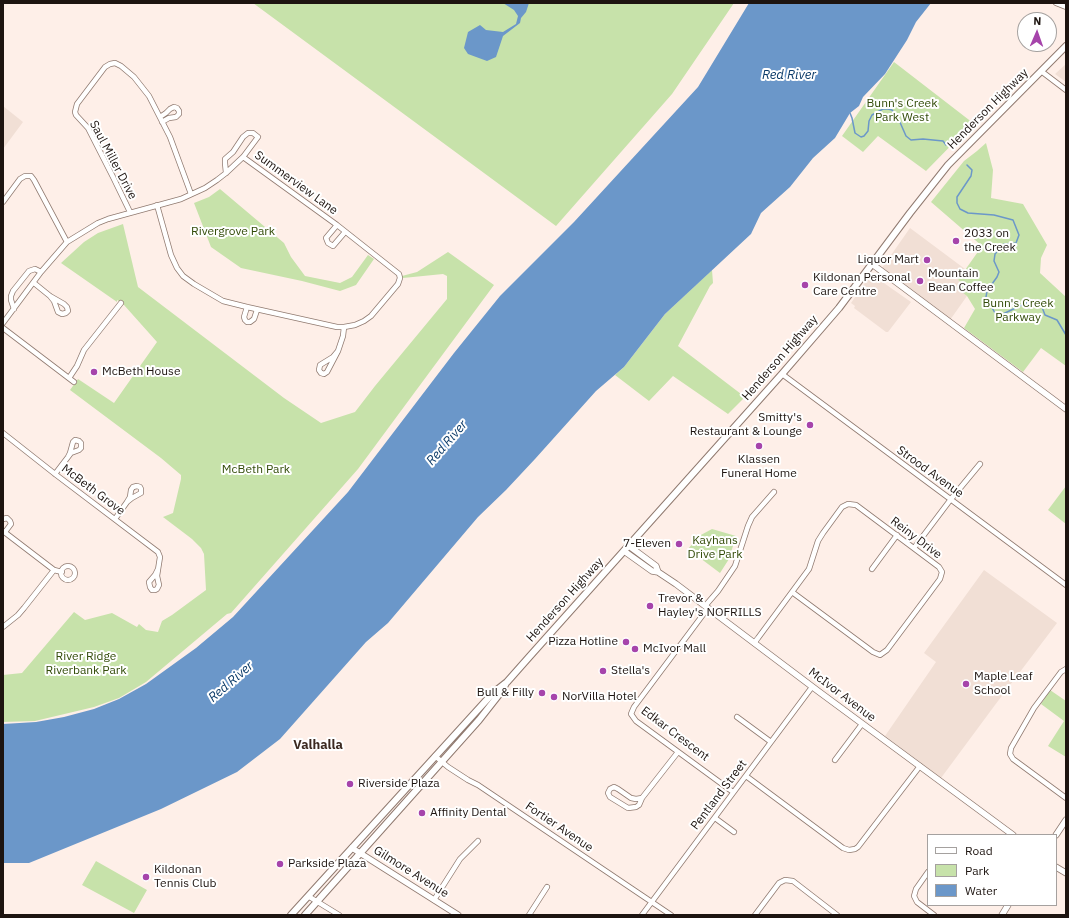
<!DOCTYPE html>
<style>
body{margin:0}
#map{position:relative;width:1069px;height:918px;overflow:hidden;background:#feefe8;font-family:"IBM Plex Sans",sans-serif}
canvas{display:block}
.frame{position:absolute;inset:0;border:4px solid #1d1410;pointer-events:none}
.legend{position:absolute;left:927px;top:834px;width:130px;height:72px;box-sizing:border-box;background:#fff;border:1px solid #a5a19f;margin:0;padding:5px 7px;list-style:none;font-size:12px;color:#1d1410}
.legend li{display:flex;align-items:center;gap:8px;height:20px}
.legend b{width:20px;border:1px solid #a5a19f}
.north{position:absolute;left:1017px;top:12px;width:40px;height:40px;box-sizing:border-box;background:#fff;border:1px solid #a5a19f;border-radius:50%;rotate:2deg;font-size:11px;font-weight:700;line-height:16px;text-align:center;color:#1d1410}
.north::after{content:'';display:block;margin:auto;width:14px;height:18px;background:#a644ab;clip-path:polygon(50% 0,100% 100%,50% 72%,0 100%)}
</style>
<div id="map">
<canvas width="1069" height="918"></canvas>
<div class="frame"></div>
<ul class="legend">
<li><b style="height:5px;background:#fff"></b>Road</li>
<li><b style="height:11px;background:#c7e2aa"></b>Park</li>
<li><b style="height:11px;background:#6b97c9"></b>Water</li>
</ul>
<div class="north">N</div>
</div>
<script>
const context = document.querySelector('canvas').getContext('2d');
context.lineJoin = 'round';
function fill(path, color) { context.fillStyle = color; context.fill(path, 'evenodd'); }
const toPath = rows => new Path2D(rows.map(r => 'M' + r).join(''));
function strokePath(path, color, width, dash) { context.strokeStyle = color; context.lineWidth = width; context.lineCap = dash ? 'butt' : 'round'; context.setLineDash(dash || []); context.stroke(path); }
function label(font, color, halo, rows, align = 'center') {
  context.font = font + ' "IBM Plex Sans",sans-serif'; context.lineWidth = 4; context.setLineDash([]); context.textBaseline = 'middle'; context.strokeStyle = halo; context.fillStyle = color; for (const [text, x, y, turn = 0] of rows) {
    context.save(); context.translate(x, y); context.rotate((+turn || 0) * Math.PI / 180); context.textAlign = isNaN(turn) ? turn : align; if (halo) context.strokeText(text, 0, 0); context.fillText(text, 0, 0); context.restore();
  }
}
const built = toPath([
 [1066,64,1066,82,1055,74],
 [3,106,23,122,3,149],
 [910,228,965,269,958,280,961,282,967,296,950,320,882,268],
 [871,274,911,302,888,332,886,332,854,308,855,306,851,303],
 [984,570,1057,623,995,705,941,778,885,736,936,662,924,653]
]);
const green = toPath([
 [253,3,734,3,672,94,556,226],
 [894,62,973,123,926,171,878,136,863,152,842,136],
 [986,143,993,170,991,198,1023,204,1047,245,1041,258,1040,273,1066,297,1066,366,1041,348,1023,372,964,328,975,309,967,296,957,288,961,282,958,280,982,246,931,202,964,161,977,151],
 [220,189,284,243,291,257,305,276,340,283,352,277,368,255,374,259,356,285,340,291,302,281,241,268,211,247,194,203,209,197],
 [123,224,138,287,284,398,321,423,355,412,375,386,447,299,447,276,443,274,403,278,402,276,417,272,448,252,494,285,358,469,231,613,227,614,146,682,119,698,94,707,35,721,3,722,3,675,22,673,74,612,85,620,112,613,137,627,139,624,146,630,158,632,162,621,172,615,206,590,204,554,201,548,192,539,163,517,173,513,181,479,181,475,161,458,70,390,78,379,114,403,157,342,124,305,117,300,117,302,61,263,84,242,98,233],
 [712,270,713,283,710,286,678,346,745,397,728,414,673,376,649,401,615,375,624,367,665,314],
 [1066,486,1066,524,1048,510],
 [712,529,736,536,729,559,720,573,688,549,699,536],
 [1050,690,1066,701,1066,757,1048,746,1064,721,1041,704],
 [96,861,147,890,134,913,82,885]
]);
const water = toPath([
 [503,3,529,3,526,12,521,18,520,23,503,36,496,57,487,61,468,54,464,48,468,32,480,25,486,30,503,32,516,24,518,16,514,10],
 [749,3,931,3,916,22,907,40,885,74,863,97,859,106,850,113,835,138,813,158,790,187,761,213,751,234,665,314,624,367,596,391,535,459,506,490,478,517,388,623,366,642,280,739,237,772,161,809,29,863,3,863,3,724,36,722,64,717,94,709,119,699,146,684,196,648,233,617,348,492,454,353,500,296,574,222,698,87]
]);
const stream = toPath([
 [850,113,852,118,855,133,861,137,864,136,868,131,869,121,872,115,883,109,888,109,892,110,899,120,906,136,911,140,923,139,943,141,946,145],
 [967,165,972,170,971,176,957,197,957,203,960,209,968,213,994,215,1013,220,1019,235,1016,243,1004,244,995,254,994,261,999,272,997,277,987,291,986,297,995,313,1003,314,1030,301,1040,302,1045,315,1057,320,1066,335]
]);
const minor = toPath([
 [1056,3,1066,7],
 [1041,71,1066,90],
 [160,117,166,113,170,109,174,107,177,108,179,111,179,114,176,117,169,118,162,122],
 [3,202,20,179,25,176,31,176,34,180,67,242],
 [157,205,171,255,177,268,183,276,194,284,223,301,247,307,337,327,344,327,355,325,364,321,371,316,398,284,400,278,399,274,337,225,243,157],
 [130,212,113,177,88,128,76,115,75,112,77,104,105,67,110,64,115,63,121,66,134,77,149,96,170,137,191,194],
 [337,225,326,238,328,243,333,246,345,232],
 [34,283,50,296,64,304,67,307,68,311,66,313,62,314,58,312,54,301,50,296],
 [247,307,244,317,245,320,247,322,250,322,254,319,257,310],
 [14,309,11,300,11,296,13,291,29,271,35,269,41,272],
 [3,323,41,272,67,242,98,223,108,219,181,199,205,188,217,180,226,173,243,157,258,137,253,133,248,133,243,137,233,152,225,159,225,163,226,173],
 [3,328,74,382],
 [338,351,327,372,324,374,321,373,319,370,320,365,333,357,338,351,343,336,344,327],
 [782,374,1066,585],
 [69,378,77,366,84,350,121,303],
 [3,433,55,474,158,552,160,557,157,576,159,585,157,589,155,590,152,590,150,587,149,582,155,575,158,569],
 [55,474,68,457,70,453,73,442,75,440,79,441,81,443,81,448,79,450,71,453,68,457],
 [3,519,7,518,10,521,11,524,5,532],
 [115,519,127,502,132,498,141,493,141,489,140,487,137,486,133,487,131,490,130,497,127,502],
 [3,531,54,570,62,572],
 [914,548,951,499,980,464],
 '61 573a7 7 0 1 1 14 0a7 7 0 1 1-14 0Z',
 [872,569,897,535],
 [705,606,718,591,735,566,748,526,752,517,774,492],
 [708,608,634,707,631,714,636,721,733,792],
 [3,627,18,615,24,608,54,570],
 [754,643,758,638,809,569,818,541,823,533,842,507,848,504,856,505,939,567,942,572,940,579,887,650,880,655,873,652,792,592],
 [1066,669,1061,672,1034,708,1011,748,1010,754,1013,759,1066,798],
 [737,717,771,742],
 [435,756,448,767,468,780,478,785,671,915],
 [835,760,862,724],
 [746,776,843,848,849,850,855,849,858,847,920,766],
 [642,798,636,799,631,798,618,789,614,787,610,789,608,793,610,797,628,808,636,807,639,805,642,798,678,752],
 [715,818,734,832],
 [928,872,916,889,914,896,917,902,934,915],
 [308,896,339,915],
 [434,900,460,859,478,841],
 [529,915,547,887],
 [642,915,812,687],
 [755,915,779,883,785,880,793,881,837,915]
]);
const tertiary = toPath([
 [872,264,1066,409],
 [629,546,656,566,658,572],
 [624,551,652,571,658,572,676,584,818,691,1013,835],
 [1056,835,1066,820],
 [352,848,458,915],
 [1056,867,1066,873],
 [1002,915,1008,905]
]);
const secondary = toPath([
 [291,915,493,693,507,682,530,656,782,374,839,308,910,213,948,165,1066,46],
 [305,915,479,720,501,692,506,683]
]);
const markers = [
 [956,241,4,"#a644ab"],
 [927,260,4,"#a644ab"],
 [920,281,4,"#a644ab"],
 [805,285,4,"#a644ab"],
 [94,372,4,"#a644ab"],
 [810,425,4,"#a644ab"],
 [759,446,4,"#a644ab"],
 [679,544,4,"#a644ab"],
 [650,606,4,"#a644ab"],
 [626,642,4,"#a644ab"],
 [635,649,4,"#a644ab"],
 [603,671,4,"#a644ab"],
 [966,684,4,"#a644ab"],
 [542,693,4,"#a644ab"],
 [554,697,4,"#a644ab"],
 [350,784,4,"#a644ab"],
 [422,813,4,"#a644ab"],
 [280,864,4,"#a644ab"],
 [146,877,4,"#a644ab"]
];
const parkNames = [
 ["Bunn's Creek",902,104],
 ["Park West",902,118],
 ["Rivergrove Park",233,232],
 ["Bunn's Creek",1018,304],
 ["Parkway",1018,318],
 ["McBeth Park",256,470],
 ["Kayhans",715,541],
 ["Drive Park",715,555],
 ["River Ridge",86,657],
 ["Riverbank Park",86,671]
];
const streetNames = [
 ["Henderson Highway",988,109,-45],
 ["Saul Miller Drive",113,160,62],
 ["Summerview Lane",296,183,36],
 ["Henderson Highway",780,358,-49],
 ["Strood Avenue",930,472,36],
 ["McBeth Grove",93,490,37],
 ["Reiny Drive",916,538,37],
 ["Henderson Highway",565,600,-48],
 ["McIvor Avenue",842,695,37],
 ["Edkar Crescent",675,734,37],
 ["Pentland Street",719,795,-53],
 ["Fortier Avenue",559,827,34],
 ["Gilmore Avenue",411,872,32]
];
const poiNames = [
 ["2033 on",964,234],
 ["the Creek",964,248],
 ["Liquor Mart",919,260,"right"],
 ["Mountain",928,274],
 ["Bean Coffee",928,288],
 ["Kildonan Personal",813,278],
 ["Care Centre",813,292],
 ["McBeth House",102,372],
 ["Smitty's",802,418,"right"],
 ["Restaurant & Lounge",802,432,"right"],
 ["Klassen",759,460,"center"],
 ["Funeral Home",759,474,"center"],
 ["7-Eleven",671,544,"right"],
 ["Trevor &",658,599],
 ["Hayley's NOFRILLS",658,613],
 ["Pizza Hotline",618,642,"right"],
 ["McIvor Mall",643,649],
 ["Stella's",611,671],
 ["Maple Leaf",974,677],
 ["School",974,691],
 ["Bull & Filly",534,693,"right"],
 ["NorVilla Hotel",562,697],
 ["Riverside Plaza",358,784],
 ["Affinity Dental",430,813],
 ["Parkside Plaza",288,864],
 ["Kildonan",154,870],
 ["Tennis Club",154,884]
];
const waterNames = [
 ["Red River",789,75],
 ["Red River",447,443,-49],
 ["Red River",231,682,-41]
];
const neighbourhoodNames = [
 ["Valhalla",318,745]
];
fill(built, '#f1dfd5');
fill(green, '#c7e2aa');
fill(water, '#6b97c9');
strokePath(stream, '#6b97c9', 1.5);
strokePath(minor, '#907a70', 6);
strokePath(tertiary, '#907a70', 7);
strokePath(secondary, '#907a70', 8);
strokePath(minor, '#fff', 4.5);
strokePath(tertiary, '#fff', 5.5);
strokePath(secondary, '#fff', 6);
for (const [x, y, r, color] of markers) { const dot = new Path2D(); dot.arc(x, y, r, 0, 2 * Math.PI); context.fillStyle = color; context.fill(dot); strokePath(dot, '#fff', 1.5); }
label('12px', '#324b08', '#fff', parkNames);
label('12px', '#1d1410', '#fff', streetNames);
label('12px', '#1d1410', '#fff', poiNames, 'left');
label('italic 13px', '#0b3b69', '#fff', waterNames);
label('bold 13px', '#3c2a21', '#fff', neighbourhoodNames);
</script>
